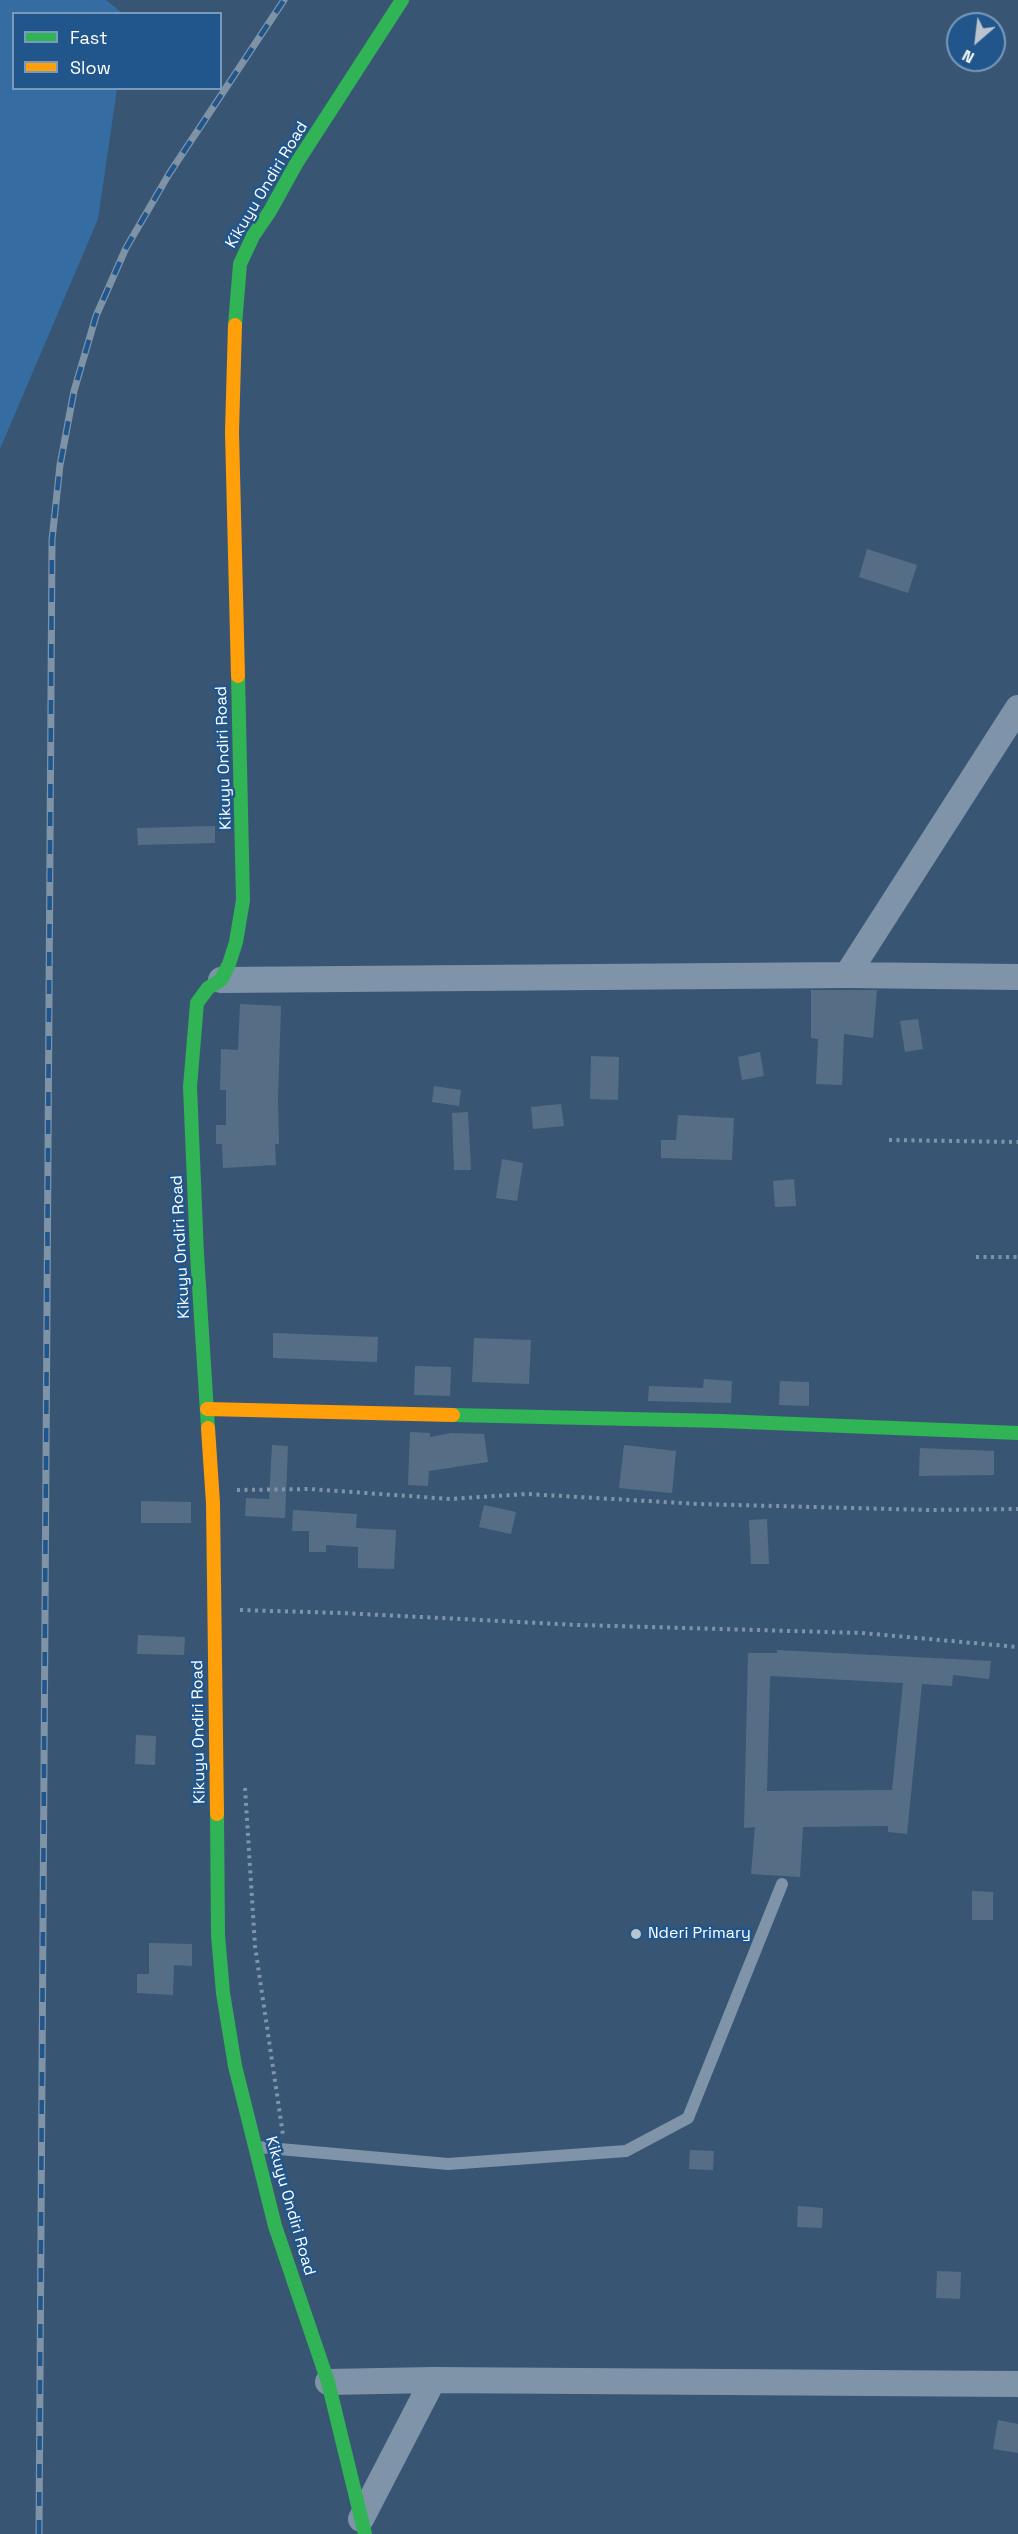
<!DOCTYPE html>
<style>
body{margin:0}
#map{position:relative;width:1018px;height:2534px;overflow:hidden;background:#385674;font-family:"Space Grotesk",sans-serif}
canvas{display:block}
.legend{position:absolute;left:12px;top:12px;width:210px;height:78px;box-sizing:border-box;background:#20568c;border:2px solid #799aba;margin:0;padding:8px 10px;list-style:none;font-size:18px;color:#fff}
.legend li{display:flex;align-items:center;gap:12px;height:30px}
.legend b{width:30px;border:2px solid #799aba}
.north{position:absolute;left:946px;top:12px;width:60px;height:60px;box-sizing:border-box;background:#20568c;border:2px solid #799aba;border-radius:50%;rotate:208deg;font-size:16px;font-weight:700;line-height:24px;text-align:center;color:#fff}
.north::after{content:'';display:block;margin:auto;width:21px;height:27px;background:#b9c4ce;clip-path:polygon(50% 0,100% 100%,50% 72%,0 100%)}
</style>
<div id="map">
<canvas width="1018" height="2534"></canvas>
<ul class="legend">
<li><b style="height:8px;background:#30b455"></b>Fast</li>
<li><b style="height:8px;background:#ff9f0a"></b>Slow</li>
</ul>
<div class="north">N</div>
</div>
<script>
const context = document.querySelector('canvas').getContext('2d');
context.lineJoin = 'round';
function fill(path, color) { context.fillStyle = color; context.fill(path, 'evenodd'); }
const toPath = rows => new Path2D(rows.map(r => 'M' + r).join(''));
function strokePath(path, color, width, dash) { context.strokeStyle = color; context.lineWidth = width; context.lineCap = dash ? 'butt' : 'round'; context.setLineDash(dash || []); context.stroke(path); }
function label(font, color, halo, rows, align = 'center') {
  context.font = font + ' "Space Grotesk",sans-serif'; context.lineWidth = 5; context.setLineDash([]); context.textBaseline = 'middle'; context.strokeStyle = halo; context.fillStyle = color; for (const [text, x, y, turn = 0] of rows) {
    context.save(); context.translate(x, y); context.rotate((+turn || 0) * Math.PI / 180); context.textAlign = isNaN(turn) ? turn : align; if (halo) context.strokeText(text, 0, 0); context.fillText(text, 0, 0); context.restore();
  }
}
const green = toPath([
 [0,0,106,0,122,13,14,14,14,88,117,89,98,219,0,449]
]);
const building = toPath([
 [867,549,917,565,908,593,859,577],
 [215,826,215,843,138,845,137,828],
 [811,990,877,990,873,1038,844,1034,842,1085,816,1084,818,1039,811,1038],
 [240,1004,281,1006,278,1099,279,1144,275,1144,276,1165,223,1168,222,1144,216,1144,216,1125,226,1125,226,1090,220,1090,221,1049,238,1050],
 [918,1019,923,1049,905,1052,900,1021],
 [760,1052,764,1076,742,1080,738,1057],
 [591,1056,619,1057,618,1100,590,1099],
 [434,1086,461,1090,459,1106,432,1102],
 [561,1104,564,1126,533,1129,531,1107],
 [468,1112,471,1170,454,1170,452,1113],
 [678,1115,734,1118,732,1160,661,1158,661,1140,676,1140],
 [502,1159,523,1163,517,1201,496,1198],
 [794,1179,796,1206,775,1207,773,1181],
 [273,1333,378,1337,377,1362,273,1358],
 [474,1338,531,1340,529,1384,472,1382],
 [415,1366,451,1367,450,1396,414,1395],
 [704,1379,732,1381,731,1403,648,1401,649,1386,703,1388],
 [780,1381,809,1382,809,1406,779,1405],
 [410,1432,430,1433,430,1437,451,1433,484,1434,488,1462,429,1471,428,1486,408,1485],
 [272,1445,288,1446,285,1518,245,1516,246,1498,269,1499],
 [624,1445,676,1451,672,1493,619,1488],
 [920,1448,994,1451,994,1475,919,1476],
 [141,1501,191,1502,191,1523,141,1523],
 [484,1505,516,1512,511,1534,479,1527],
 [293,1510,357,1514,356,1528,396,1530,394,1569,358,1568,358,1547,326,1545,326,1552,309,1552,309,1531,292,1531],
 [767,1519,769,1564,751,1564,749,1520],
 [138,1635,185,1637,184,1655,137,1654],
 [777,1650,991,1661,989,1679,953,1675,952,1686,922,1684,907,1834,888,1832,888,1826,803,1827,800,1877,751,1874,755,1827,744,1828,748,1653,777,1653],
 [770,1676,903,1683,892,1790,767,1791],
 [136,1735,156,1736,155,1765,135,1764],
 [972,1891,993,1892,993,1920,972,1920],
 [149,1943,192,1944,192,1966,174,1965,173,1995,137,1993,137,1974,149,1974],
 [690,2150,714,2151,713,2170,689,2169],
 [798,2206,823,2208,822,2228,797,2227],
 [937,2271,961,2272,960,2299,936,2298],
 [998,2420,1018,2424,1018,2453,993,2449]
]);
const path = toPath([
 [889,1140,1018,1142],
 [976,1257,1018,1257],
 [237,1490,310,1489,450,1499,527,1494,698,1504,929,1510,1018,1509],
 [240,1610,342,1613,579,1625,862,1633,1018,1647],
 [245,1788,255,1946,283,2135]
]);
const lane = toPath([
 [257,2147,448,2164,626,2151,688,2118,782,1884]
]);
const street = toPath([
 [847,975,1018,708],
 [221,980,847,975,1018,977],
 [328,2382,433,2380,1018,2384],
 [361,2519,433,2380]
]);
const fast = toPath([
 [235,325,240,264,253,236,270,211,296,164,402,0],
 [453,1415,721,1421,1018,1433],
 [208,1428,197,1254,190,1087,197,1003,208,988,221,980,229,964,236,942,243,900,238,676],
 [217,1814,218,1935,223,1993,235,2066,275,2226,328,2382,365,2534]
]);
const slow = toPath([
 [235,325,232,432,238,676],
 [207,1409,453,1415],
 [208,1428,213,1503,217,1814]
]);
const rail = toPath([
 [39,2534,52,540,60,465,74,391,96,316,126,248,169,174,284,0]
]);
const markers = [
 [636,1934,6,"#b9c4ce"]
];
const streetNames = [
 ["Kikuyu Ondiri Road",267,185,-59],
 ["Kikuyu Ondiri Road",224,758,-92],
 ["Kikuyu Ondiri Road",181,1247,-93],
 ["Kikuyu Ondiri Road",199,1732,-91],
 ["Kikuyu Ondiri Road",290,2206,74]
];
const poiNames = [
 ["Nderi Primary",648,1934]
];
fill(green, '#356ca2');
fill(building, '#566e85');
strokePath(path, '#7f94a8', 4, [3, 4.5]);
strokePath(lane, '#7f94a8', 12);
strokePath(street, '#7f94a8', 26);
strokePath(fast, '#30b455', 14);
strokePath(slow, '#ff9f0a', 14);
strokePath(rail, '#7f93a7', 7);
strokePath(rail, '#20568c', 4.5, [14]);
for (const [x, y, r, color] of markers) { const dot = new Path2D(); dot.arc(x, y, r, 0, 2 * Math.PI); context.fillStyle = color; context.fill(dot); strokePath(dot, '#20568c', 2); }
label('16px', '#fff', '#20568c', streetNames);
label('16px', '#fff', '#20568c', poiNames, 'left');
</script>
